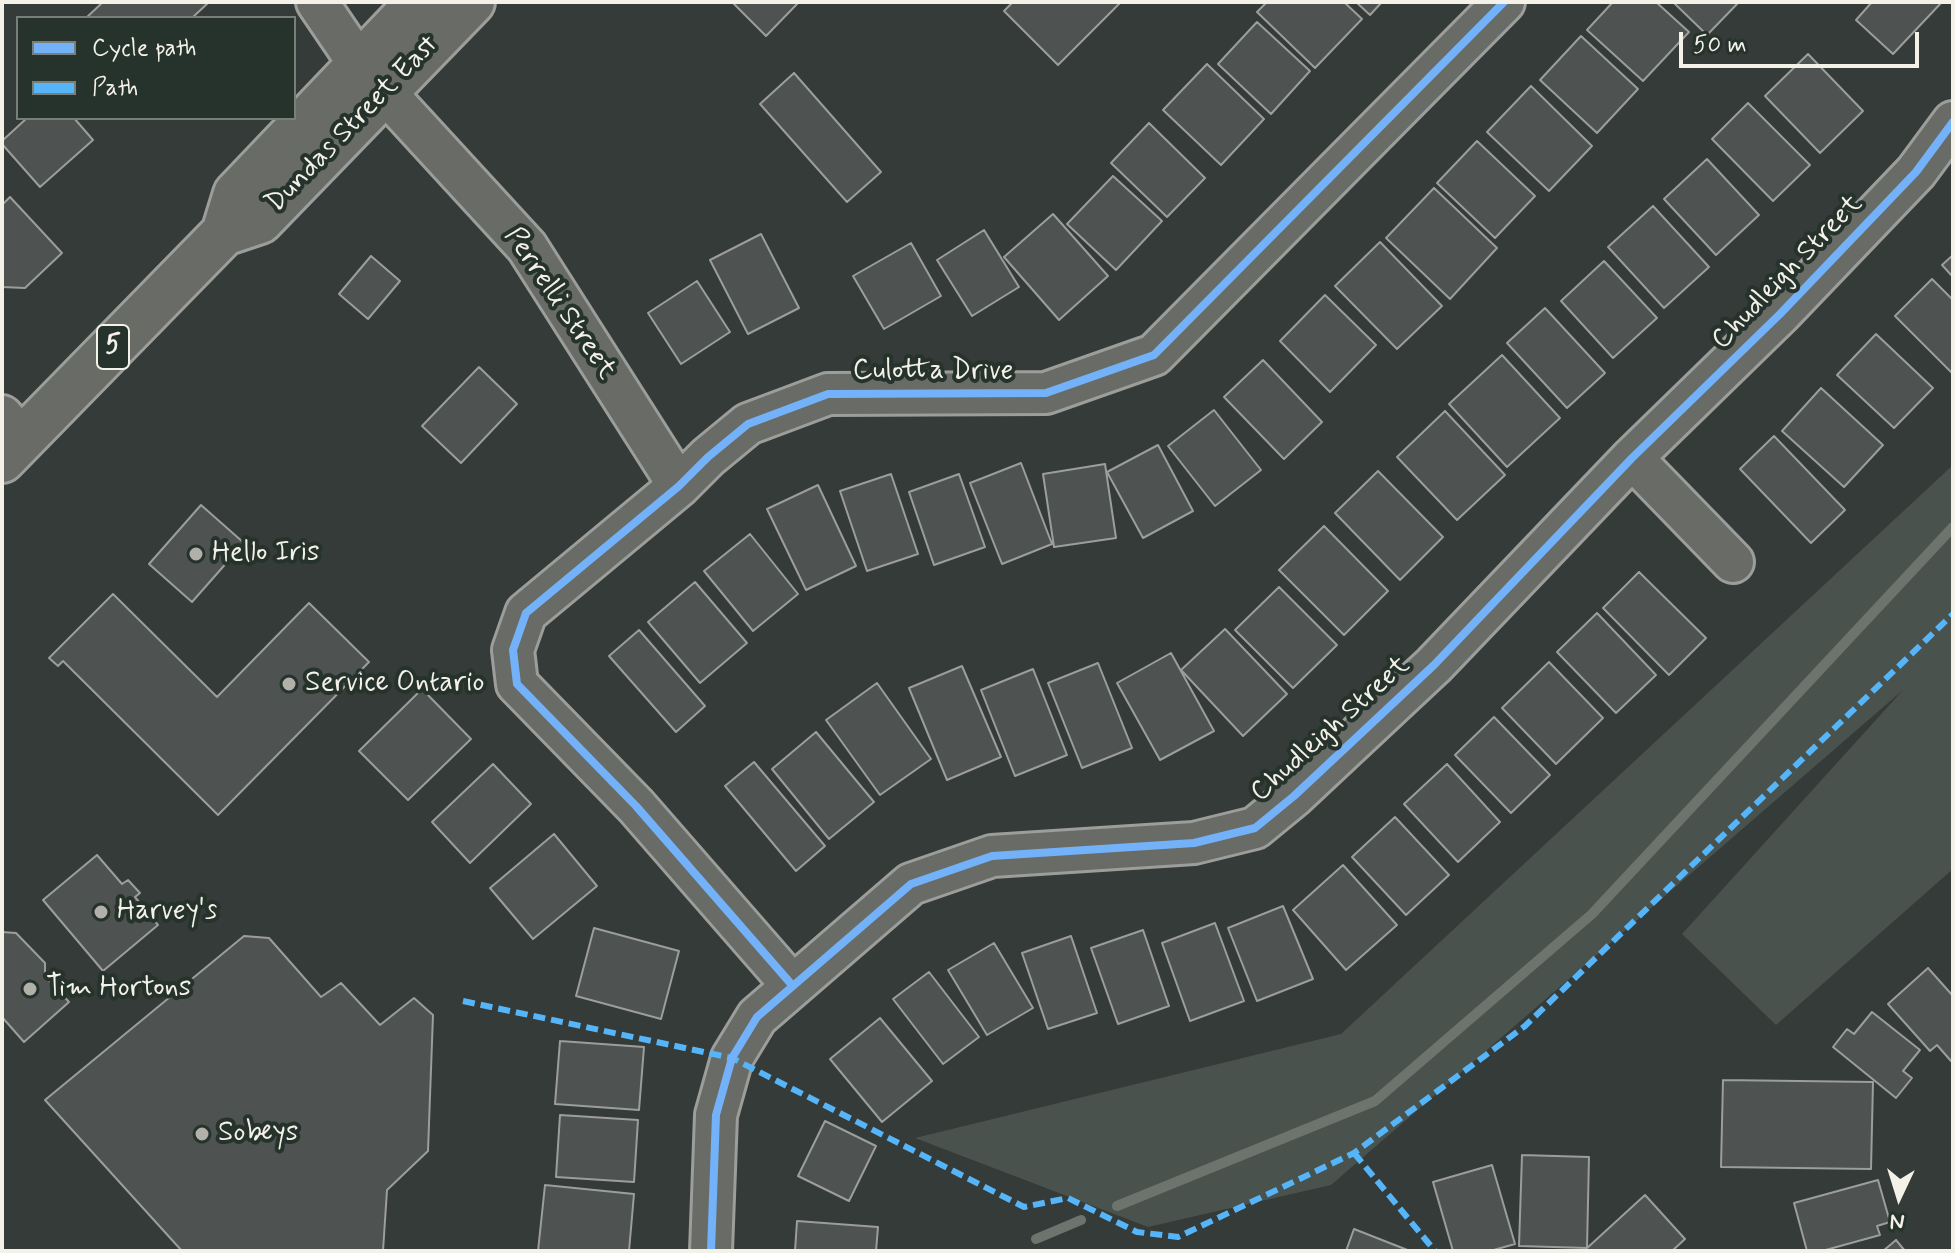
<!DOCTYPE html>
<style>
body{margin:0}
#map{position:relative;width:1955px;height:1253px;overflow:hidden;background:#353b38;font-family:Mynerve,sans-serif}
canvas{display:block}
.frame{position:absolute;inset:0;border:4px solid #f4f1e8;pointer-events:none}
.legend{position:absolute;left:16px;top:16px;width:280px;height:104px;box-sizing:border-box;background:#26332d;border:2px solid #787f78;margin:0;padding:10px 14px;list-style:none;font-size:24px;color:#f4f1e8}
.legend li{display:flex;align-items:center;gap:16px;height:40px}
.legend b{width:40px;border:2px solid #787f78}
.north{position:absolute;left:1859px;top:1157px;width:80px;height:80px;-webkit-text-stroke:6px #26332d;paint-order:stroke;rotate:184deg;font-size:22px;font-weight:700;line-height:32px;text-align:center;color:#f4f1e8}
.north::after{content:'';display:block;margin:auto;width:28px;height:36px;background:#f4f1e8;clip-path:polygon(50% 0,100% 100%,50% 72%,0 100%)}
.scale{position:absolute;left:1679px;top:32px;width:240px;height:36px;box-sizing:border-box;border:4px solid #f4f1e8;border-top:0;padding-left:10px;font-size:24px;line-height:28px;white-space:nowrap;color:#f4f1e8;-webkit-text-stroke:6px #26332d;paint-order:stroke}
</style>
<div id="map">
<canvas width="1955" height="1253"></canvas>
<div class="frame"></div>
<ul class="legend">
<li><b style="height:10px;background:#73b2f8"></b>Cycle path</li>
<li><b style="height:10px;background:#56b5f8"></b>Path</li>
</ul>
<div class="north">N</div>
<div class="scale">50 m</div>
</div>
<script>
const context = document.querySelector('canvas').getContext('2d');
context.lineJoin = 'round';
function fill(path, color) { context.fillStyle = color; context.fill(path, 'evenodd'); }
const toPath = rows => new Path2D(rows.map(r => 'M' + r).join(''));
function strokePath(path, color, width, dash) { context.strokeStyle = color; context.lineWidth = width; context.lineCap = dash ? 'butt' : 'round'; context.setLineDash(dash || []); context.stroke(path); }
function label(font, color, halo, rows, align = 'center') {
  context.font = font + ' Mynerve,sans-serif'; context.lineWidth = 8; context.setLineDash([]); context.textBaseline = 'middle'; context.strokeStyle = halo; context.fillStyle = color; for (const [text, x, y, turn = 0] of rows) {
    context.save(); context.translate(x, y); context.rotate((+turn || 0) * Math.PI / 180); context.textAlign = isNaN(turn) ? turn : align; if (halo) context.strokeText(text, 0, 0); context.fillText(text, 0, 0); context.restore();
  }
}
const green = toPath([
 [1953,465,1953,869,1776,1025,1682,934,1903,690,1331,1185,1148,1227,915,1138,1341,1034]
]);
const stream = toPath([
 [1117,1206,1375,1101,1592,914,1953,527],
 [1036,1239,1081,1220]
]);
const building = toPath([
 [103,2,209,2,192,18,86,18,103,2],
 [732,2,799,2,766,36,732,2],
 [1013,2,1121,2,1058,65,1004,11,1013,2],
 [1267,2,1344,2,1362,19,1315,68,1257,12,1267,2],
 [1356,2,1382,2,1370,15,1356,2],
 [1613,2,1656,2,1689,32,1643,81,1587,30,1613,2],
 [1673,2,1739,2,1707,35,1673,2],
 [1872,2,1942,2,1893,54,1856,20,1872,2],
 [1257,22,1310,71,1271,114,1218,64,1257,22],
 [1581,36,1638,89,1597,133,1540,80,1581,36],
 [1808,54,1863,111,1820,153,1765,96,1808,54],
 [1207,64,1264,119,1221,165,1163,110,1207,64],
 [794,73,881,172,847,202,760,104,794,73],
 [1531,86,1592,146,1549,191,1487,132,1531,86],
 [1748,103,1810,165,1773,201,1712,139,1748,103],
 [27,118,74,118,93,140,40,187,2,144,2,141,27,118],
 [1149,123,1205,178,1167,217,1111,163,1149,123],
 [1477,141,1535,196,1495,238,1437,183,1477,141],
 [1707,159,1759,215,1716,255,1664,199,1707,159],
 [1113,176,1162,221,1116,270,1067,224,1113,176],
 [1434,188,1497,248,1450,299,1386,238,1434,188],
 [10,197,62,253,25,288,2,287,2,205,10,197],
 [1653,206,1709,267,1664,308,1608,247,1653,206],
 [1053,214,1108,276,1059,320,1004,257,1053,214],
 [984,230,1019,287,972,316,937,260,984,230],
 [761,234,799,308,748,334,710,260,761,234],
 [1380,242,1442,306,1397,349,1335,286,1380,242],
 [911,243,941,296,884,329,853,276,911,243],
 [1953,255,1953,277,1942,265,1953,255],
 [371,256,400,281,368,319,339,294,371,256],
 [1604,261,1657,318,1613,358,1561,301,1604,261],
 [1932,279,1953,300,1953,374,1895,316,1932,279],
 [697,281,730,332,681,364,648,313,697,281],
 [1325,295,1376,345,1330,392,1280,341,1325,295],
 [1545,308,1605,373,1567,408,1507,343,1545,308],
 [1876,334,1933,388,1894,428,1837,375,1876,334],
 [1502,355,1560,418,1507,467,1449,404,1502,355],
 [1263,360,1322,422,1284,459,1224,397,1263,360],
 [479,367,517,404,461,463,422,426,479,367],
 [1821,388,1883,445,1844,487,1782,431,1821,388],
 [1214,410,1261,470,1215,506,1168,446,1214,410],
 [1445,411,1505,475,1457,520,1397,457,1445,411],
 [1774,436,1845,510,1811,543,1740,469,1774,436],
 [1158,445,1193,511,1143,538,1107,472,1158,445],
 [1021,463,1052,544,1002,564,970,483,1021,463],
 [1105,464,1116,538,1054,547,1043,474,1105,464],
 [1378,471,1443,537,1400,580,1335,513,1378,471],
 [891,474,918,554,867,571,840,491,891,474],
 [959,474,985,547,934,565,909,492,959,474],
 [818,485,856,566,806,590,767,509,818,485],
 [201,505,244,543,192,602,149,564,201,505],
 [1324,526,1388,591,1344,635,1279,570,1324,526],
 [750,534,798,594,753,631,704,571,750,534],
 [1639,572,1706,638,1669,675,1603,608,1639,572],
 [695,582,747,643,700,683,648,622,695,582],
 [1279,587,1337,645,1293,688,1235,630,1279,587],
 [113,594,217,697,309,603,369,662,218,815,63,661,58,666,49,658,113,594],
 [1597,613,1656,675,1616,713,1557,652,1597,613],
 [1225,629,1287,694,1243,736,1181,670,1225,629],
 [639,630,705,706,676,732,609,656,639,630],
 [1171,653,1214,731,1160,760,1117,683,1171,653],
 [1549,662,1603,718,1556,764,1502,708,1549,662],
 [1098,663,1132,748,1082,768,1048,683,1098,663],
 [962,666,1001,757,947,780,909,688,962,666],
 [1033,669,1067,755,1015,776,981,690,1033,669],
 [877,683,931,759,880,795,826,720,877,683],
 [422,689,471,739,408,800,359,751,422,689],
 [1494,717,1550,775,1511,813,1455,755,1494,717],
 [816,732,874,802,829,839,772,769,816,732],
 [754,762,825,846,796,871,725,786,754,762],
 [493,764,531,804,470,863,432,822,493,764],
 [1447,764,1500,822,1458,862,1404,804,1447,764],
 [1395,817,1449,875,1406,915,1352,857,1395,817],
 [554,834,597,886,533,939,490,888,554,834],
 [97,855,122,884,128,880,140,893,135,897,158,925,103,971,43,900,97,855],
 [1343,865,1397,925,1346,970,1293,910,1343,865],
 [1283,906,1313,979,1257,1001,1228,928,1283,906],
 [1215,923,1244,1001,1190,1021,1162,943,1215,923],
 [594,928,679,951,661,1019,576,996,594,928],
 [1143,930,1169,1006,1118,1024,1091,948,1143,930],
 [2,932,16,933,45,963,45,976,69,1002,24,1042,2,1017,2,932],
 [244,936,269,938,321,997,341,983,380,1025,414,998,433,1015,428,1151,387,1190,383,1251,182,1251,45,1100,244,936],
 [1071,936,1097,1013,1048,1029,1022,953,1071,936],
 [994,943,1033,1008,987,1035,948,970,994,943],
 [1928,968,1953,996,1953,1059,1951,1061,1937,1045,1930,1051,1888,1004,1928,968],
 [929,972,979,1037,943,1064,893,999,929,972],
 [1872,1012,1920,1050,1903,1071,1912,1078,1896,1098,1833,1047,1847,1029,1854,1034,1872,1012],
 [880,1018,932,1081,882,1122,830,1059,880,1018],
 [560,1041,644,1047,639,1110,555,1104,560,1041],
 [1723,1080,1873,1082,1871,1169,1721,1167,1723,1080],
 [560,1115,638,1120,634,1182,556,1177,560,1115],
 [825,1121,876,1146,849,1201,798,1176,825,1121],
 [1522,1155,1589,1157,1587,1248,1519,1246,1522,1155],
 [1492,1165,1515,1244,1490,1251,1453,1251,1433,1182,1492,1165],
 [1878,1180,1890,1222,1877,1226,1880,1235,1822,1251,1807,1251,1794,1203,1878,1180],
 [545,1185,634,1194,629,1251,538,1251,545,1185],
 [1645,1195,1685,1239,1672,1251,1588,1251,1586,1249,1645,1195],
 [797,1221,878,1227,876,1251,795,1251,797,1221],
 [1354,1229,1410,1251,1346,1251,1354,1229],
 [1896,1240,1905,1251,1883,1251,1896,1240]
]);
const minor = toPath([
 [317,2,359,64,527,247,679,486],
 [2,416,23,440],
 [1632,458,1733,562],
 [792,985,636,806,517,684,513,650,526,613,679,486,708,457,748,424,828,394,1046,393,1154,355,1504,2],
 [711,1251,716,1115,732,1058,757,1017,911,884,992,856,1194,843,1255,828,1294,796,1434,665,1632,458,1780,314,1916,172,1953,122]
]);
const major = toPath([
 [224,233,260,221,472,2],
 [2,460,224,233,236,194,419,2]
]);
const quiet = toPath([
 [463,1001,732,1058,1024,1207,1068,1198,1137,1232,1178,1237,1354,1153,1525,1026,1953,614],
 [1354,1153,1435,1251]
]);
const cycleway = toPath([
 [792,985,636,806,517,684,513,650,526,613,679,486,708,457,748,424,828,394,1046,393,1154,355,1504,2],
 [711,1251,716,1115,732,1058,757,1017,911,884,992,856,1194,843,1255,828,1294,796,1434,665,1632,458,1780,314,1916,172,1953,122]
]);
const markers = [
 [196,554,8,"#b1b1aa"],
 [289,684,8,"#b1b1aa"],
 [101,912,8,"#b1b1aa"],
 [30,989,8,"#b1b1aa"],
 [202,1134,8,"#b1b1aa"]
];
const shields = [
 [113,347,32]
];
const shieldNames = [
 ["5",113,347]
];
const streetNames = [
 ["Dundas Street East",353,125,-46],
 ["Chudleigh Street",1788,273,-46],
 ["Perrelli Street",559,304,56],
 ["Culotta Drive",933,372],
 ["Chudleigh Street",1331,730,-42]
];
const poiNames = [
 ["Hello Iris",212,554],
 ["Service Ontario",305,684],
 ["Harvey's",117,912],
 ["Tim Hortons",46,989],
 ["Sobeys",218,1134]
];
fill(green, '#49524c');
strokePath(stream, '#6d736d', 10);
fill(building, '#4e5250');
strokePath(building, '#9c9e9b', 2);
strokePath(minor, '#9c9e9b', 46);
strokePath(major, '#9c9e9b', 50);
strokePath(minor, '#686b66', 40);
strokePath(major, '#686b66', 44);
strokePath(quiet, '#56b5f8', 6, [12, 6]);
strokePath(cycleway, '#73b2f8', 8);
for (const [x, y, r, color] of markers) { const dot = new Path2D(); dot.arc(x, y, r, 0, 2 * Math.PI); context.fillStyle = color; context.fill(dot); strokePath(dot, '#26332d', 3); }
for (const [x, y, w] of shields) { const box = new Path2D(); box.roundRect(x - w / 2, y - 22, w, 44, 6); context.fillStyle = '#26332d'; context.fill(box); strokePath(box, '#f4f1e8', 2); }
label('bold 26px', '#f4f1e8', null, shieldNames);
label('28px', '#f4f1e8', '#26332d', streetNames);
label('28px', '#f4f1e8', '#26332d', poiNames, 'left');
</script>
